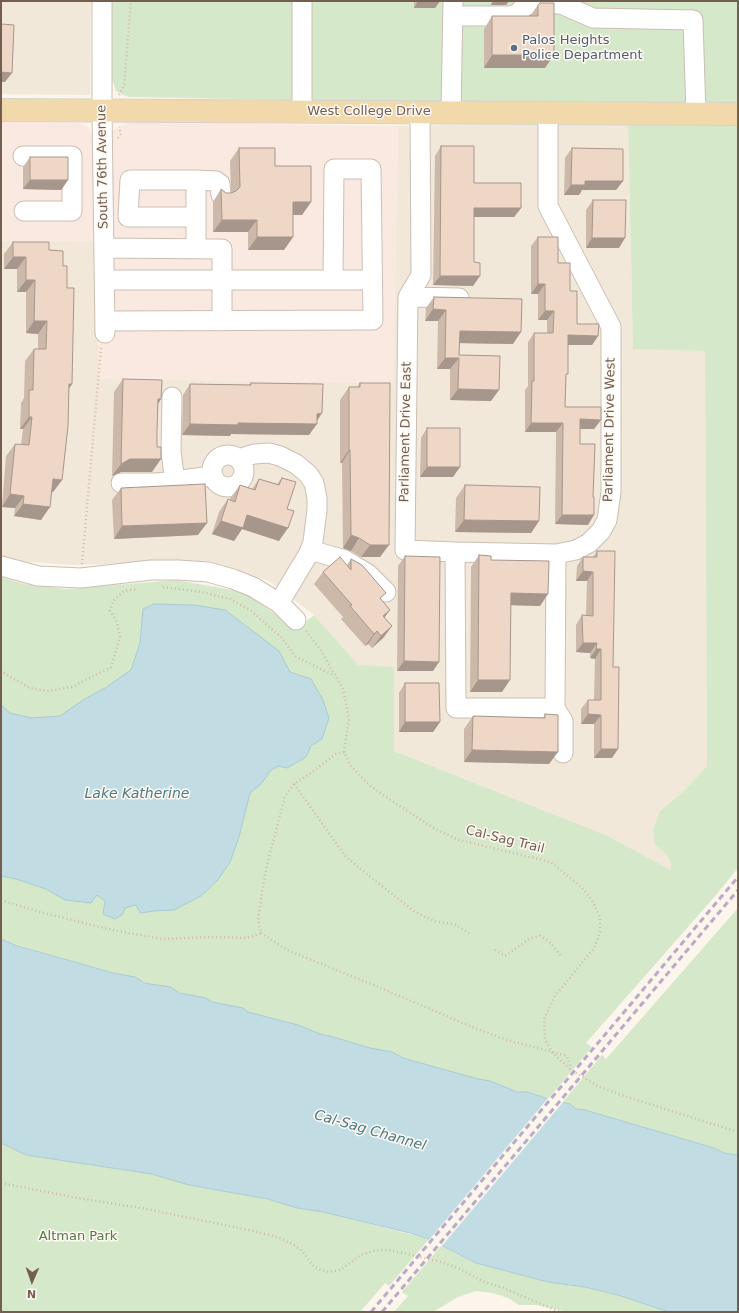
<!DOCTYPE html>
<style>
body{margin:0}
#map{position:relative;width:739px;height:1313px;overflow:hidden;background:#fbf5eb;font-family:"DejaVu Sans",sans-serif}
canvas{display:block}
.frame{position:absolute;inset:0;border:2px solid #745e50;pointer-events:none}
.north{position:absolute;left:12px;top:1261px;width:40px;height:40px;-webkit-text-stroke:3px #fef9f2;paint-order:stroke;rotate:182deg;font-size:11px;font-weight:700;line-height:16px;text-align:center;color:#745e50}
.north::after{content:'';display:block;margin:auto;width:14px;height:18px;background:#745e50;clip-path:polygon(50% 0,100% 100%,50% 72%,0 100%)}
</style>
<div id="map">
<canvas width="739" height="1313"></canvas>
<div class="frame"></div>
<div class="north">N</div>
</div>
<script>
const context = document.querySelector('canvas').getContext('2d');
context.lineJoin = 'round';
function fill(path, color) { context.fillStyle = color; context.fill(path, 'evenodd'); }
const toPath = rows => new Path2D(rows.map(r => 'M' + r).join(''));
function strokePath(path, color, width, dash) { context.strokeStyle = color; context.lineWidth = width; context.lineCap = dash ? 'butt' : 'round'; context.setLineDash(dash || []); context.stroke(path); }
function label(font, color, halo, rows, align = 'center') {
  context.font = font + ' "DejaVu Sans",sans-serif'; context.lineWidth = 3; context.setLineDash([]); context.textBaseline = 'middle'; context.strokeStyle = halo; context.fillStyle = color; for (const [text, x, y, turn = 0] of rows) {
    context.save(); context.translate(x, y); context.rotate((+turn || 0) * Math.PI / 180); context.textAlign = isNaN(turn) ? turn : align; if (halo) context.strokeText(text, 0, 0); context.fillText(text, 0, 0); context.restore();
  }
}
const residential = toPath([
 [1,1,91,1,90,95,1,94],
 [628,121,633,348,705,351,707,766,684,791,660,811,653,829,655,845,667,855,671,864,671,870,608,836,394,751,394,668,358,666,314,615,269,581,207,561,73,565,15,561,1,556,1,241,98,241,98,378,393,383,398,126]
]);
const commercial = toPath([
 [1,122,79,123,89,127,94,140,129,122,398,126,393,383,98,379,98,242,1,241]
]);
const green = toPath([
 [110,1,738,1,738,105,556,105,129,97,123,95,116,91,111,76],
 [628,121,738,122,738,868,716,895,586,1043,592,1047,548,1099,528,1092,517,1092,1,940,1,577,24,584,67,589,176,580,243,592,297,629,314,615,358,665,394,667,394,751,608,836,671,870,671,864,667,855,655,845,653,829,660,811,684,791,707,766,705,351,633,349],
 [738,908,738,1155,724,1153,714,1148,585,1110,576,1109,570,1104,562,1103,602,1055,606,1059],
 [1,1143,26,1155,152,1174,189,1185,268,1199,297,1208,323,1212,429,1239,389,1286,385,1283,360,1312,1,1312],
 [441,1246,476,1263,548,1282,585,1287,618,1295,669,1312,569,1312,536,1305,519,1305,508,1298,493,1293,476,1291,458,1297,433,1312,394,1312,408,1296,402,1292]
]);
const water = toPath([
 [154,604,194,605,225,610,279,651,290,672,311,679,323,700,329,718,322,739,311,746,306,757,287,768,279,766,271,770,261,784,250,793,239,837,230,862,218,880,201,896,174,910,154,911,140,913,136,905,125,908,122,915,115,919,103,914,105,901,97,895,91,903,65,900,46,889,16,879,1,876,1,705,10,713,32,718,60,716,83,700,105,688,131,670,140,643,143,609,154,604],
 [1,939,15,945,113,973,135,977,144,983,170,987,179,993,206,998,212,1002,243,1008,248,1012,298,1025,320,1034,330,1036,370,1048,392,1052,403,1058,478,1079,490,1081,517,1092,528,1092,548,1099,570,1104,576,1109,585,1110,714,1148,724,1153,738,1155,738,1312,669,1312,618,1295,585,1287,548,1282,476,1263,429,1239,410,1233,323,1212,297,1208,268,1199,189,1185,152,1174,26,1155,1,1143,1,939]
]);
const pier = toPath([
 [549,1097,564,1101,441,1247,428,1241]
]);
const path = toPath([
 [119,95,124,86,131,1],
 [118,138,121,134,119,127],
 [82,564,101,348],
 [163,587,201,592,230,599,250,610,281,637,295,656,333,675],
 [306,631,320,649,343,689,349,719,344,752,350,765,368,784,386,797,435,829,459,840,551,862,582,888,592,900,600,917,600,932,594,948,555,996,544,1019,545,1039,552,1052,571,1070,598,1086,621,1095,738,1132],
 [1,670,5,674,30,688,48,691,72,687,111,667,120,637,117,622,110,611,113,601,124,591,136,589],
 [294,784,346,857,363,871,415,912,434,921,456,925,472,935],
 [1,900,36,911,112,930,163,939,214,937,247,938,261,933,258,920,262,892,267,865,285,796,294,784,308,775,336,754,344,752],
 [261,933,289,951,381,988,477,1029,507,1040,567,1056,571,1069],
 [495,950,505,956,529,939,540,936,549,941,561,956],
 [1,1183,72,1197,147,1209,258,1232,280,1238,294,1245,302,1251,314,1267,321,1270,329,1272,340,1270,361,1255,372,1251,382,1250,394,1251,441,1262,460,1269,482,1281,503,1288,560,1312],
 [508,1312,519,1312]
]);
const minor = toPath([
 [102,1,102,111,105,333],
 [302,1,302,112],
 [453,16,510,16,517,14,525,6,533,3,561,4,593,18,693,20,696,114],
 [420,112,421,275,408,297,405,550,455,552,456,708,555,708],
 [451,112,453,1],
 [23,156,72,156,72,211,24,211],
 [196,180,216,181,220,184,221,195],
 [104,248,222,249,222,321],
 [196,249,196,180,130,180,128,217,196,217],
 [105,280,372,280],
 [408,297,459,298],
 [105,321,373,320,371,169,334,169,333,280],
 [172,397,171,452,175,482],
 '212 471a16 16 0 1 1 32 0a16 16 0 1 1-32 0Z',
 [238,459,254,454,269,453,280,456,296,464,308,474,314,483,317,498,317,510,313,542,309,553,279,603],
 [121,483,158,483,212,476],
 [310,550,345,560,368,574,386,592],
 [455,552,556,554,576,550,589,543,601,531,607,520,611,492,611,327,548,206,548,113],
 [556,554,555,708,563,721,563,753],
 [1,566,38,576,81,578,151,570,178,570,208,572,233,579,253,587,279,603,296,620]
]);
const major = toPath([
 [1,110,738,114]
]);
const rail = toPath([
 [371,1312,738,877],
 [382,1312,738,890]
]);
const wall = toPath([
 [414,1,440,1,435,8,414,8],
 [491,1,509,1,506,5,491,5],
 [538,5,545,68,484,68,484,29,492,16,530,16],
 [441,146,474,183,521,208,514,217,474,217,473,286,433,285,435,156],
 [239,148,275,166,311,202,302,215,293,215,293,237,284,250,248,250,248,232,213,232,213,202,221,189,226,193,231,193,230,161],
 [572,148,623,181,616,190,582,190,579,195,564,195,565,158],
 [30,157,68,180,61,190,23,189,23,167],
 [593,200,619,248,586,248,586,210],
 [538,237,558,263,570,291,577,324,598,336,592,345,568,345,566,378,565,407,601,420,594,429,580,429,580,444,588,525,555,524,556,432,525,432,525,390,528,386,528,342,534,333,547,333,547,320,538,320,538,294,531,294,531,246],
 [13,242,49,250,63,266,67,288,69,389,62,480,53,492,52,492,41,520,14,516,15,508,2,507,6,456,15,444,21,445,23,429,20,429,21,403,24,398,25,361,34,349,38,349,38,334,26,333,26,292,17,292,17,269,4,269,4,254],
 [434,297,513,344,460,343,459,355,491,401,450,400,450,369,437,369,438,321,425,321,426,308],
 [123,379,158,404,152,472,121,472,112,476,114,392],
 [251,383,317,421,309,435,231,434,230,436,182,435,183,395,190,384,249,385],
 [360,383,380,557,361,557,351,551,343,548,342,463,340,463,340,400,349,387,357,387],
 [427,428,453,477,420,477,421,438],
 [282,478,287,509,279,541,242,529,234,541,212,534,219,512,228,499,230,500,231,497,240,485,252,489,259,479,277,484],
 [465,485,539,521,531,533,455,532,456,498],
 [121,488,198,535,114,539,112,500],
 [597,551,613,667,612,758,594,758,594,724,581,724,581,709,588,700,594,700,595,659,590,658,590,653,576,652,576,625,582,615,586,615,587,581,576,581,577,566,583,557,593,557],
 [479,555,491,560,540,606,511,605,502,692,470,692,471,567],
 [405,556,433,671,397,671,398,566],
 [351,559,381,600,390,610,384,617,392,626,383,638,372,648,368,644,365,646,341,619,343,617,314,584,323,572,347,565],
 [405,683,440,722,433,732,399,732,399,693],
 [545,714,549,764,464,762,464,729,473,716,543,718]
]);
const shadedWall = toPath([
 [418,1,440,1,435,8,414,8],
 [494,1,509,1,506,5,491,5],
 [492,55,554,55,545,68,484,68],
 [1,72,12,73,5,82,1,82],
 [30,180,68,180,61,190,23,189],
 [585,181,623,181,616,190,582,190,579,195,564,195,571,185],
 [293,202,311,202,302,215,284,215],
 [474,208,521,208,514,217,468,217],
 [222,220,257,220,248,232,213,232],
 [257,237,293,237,284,250,248,250],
 [592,238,625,238,619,248,586,248],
 [13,257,26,257,17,269,4,269],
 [440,276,480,276,473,286,433,285],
 [26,280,35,280,26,292,17,292],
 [538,284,545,284,538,294,531,294],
 [433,309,446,310,438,321,425,321],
 [545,311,554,311,547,320,538,320],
 [34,321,47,321,38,334,26,333],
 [460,331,521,332,513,344,452,343],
 [568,335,598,336,592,345,562,345],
 [445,358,459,358,450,369,437,369],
 [69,384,72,384,64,397],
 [458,389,499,390,491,401,450,400],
 [158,399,161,399,153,412],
 [322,413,315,424,317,424,309,435,231,434,230,436,182,435,190,424,238,423],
 [29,417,32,417,23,429,20,429],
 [580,419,601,420,594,429,574,429],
 [531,423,563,423,556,432,525,432],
 [349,450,350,450,342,463,340,463],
 [130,459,161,459,152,472,121,472,112,476,121,464],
 [427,467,460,467,453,477,420,477],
 [53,479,62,480,53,492,45,492],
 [10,494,24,496,15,508,2,507],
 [23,504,50,507,41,520,14,516],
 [247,515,288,528,279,541,242,529,234,541,212,534,221,521],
 [562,515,594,515,588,525,555,524],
 [464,520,539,521,531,533,455,532],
 [207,523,198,535,114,539,122,526],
 [351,535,359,538,351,551,343,548],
 [370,545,389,545,380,557,361,557],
 [583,571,593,572,587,581,576,581],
 [511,593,548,594,540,606,503,605],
 [390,610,381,622,383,616],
 [392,626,383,638,372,648,381,636],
 [377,631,368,644,365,646,374,634],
 [583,643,597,643,590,653,576,652],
 [596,649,601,649,595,659,590,658],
 [404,661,439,662,433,671,397,671],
 [478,680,510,680,502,692,470,692],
 [588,714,601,715,594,724,581,724],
 [405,722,440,722,433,732,399,732],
 [601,749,618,749,612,758,594,758],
 [472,750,558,752,549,764,464,762]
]);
const building = toPath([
 [540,3,554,3,554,55,492,55,492,16,538,16,538,5,540,3],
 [1,24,14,25,12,73,1,72,1,24],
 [441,146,474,146,474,183,521,183,521,208,474,208,474,262,480,263,480,276,440,276,441,146],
 [239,148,275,148,275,166,311,166,311,202,293,202,293,237,257,237,257,220,222,220,221,189,226,193,231,193,236,191,240,187,239,148],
 [572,148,623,149,623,181,585,181,585,185,571,185,572,148],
 [30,157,68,157,68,180,30,180,30,157],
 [593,200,626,200,625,238,592,238,593,200],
 [538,237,558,237,558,263,570,263,570,291,577,291,577,324,599,324,598,336,568,335,568,374,566,374,565,407,601,407,601,420,580,419,580,444,595,444,593,497,594,497,594,515,562,515,563,423,531,423,532,381,534,381,534,333,553,333,554,311,545,311,545,284,538,284,538,237],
 [13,242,49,242,49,250,63,251,63,266,67,266,67,288,74,288,72,384,69,384,68,426,62,480,53,479,50,507,23,504,24,496,10,494,15,444,29,445,32,417,29,417,29,390,33,390,34,349,46,349,47,321,34,321,35,280,26,280,26,257,13,257,13,242],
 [434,297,522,299,521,332,460,331,459,355,500,356,499,390,458,389,459,358,445,358,446,310,433,309,434,297],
 [123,379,162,380,161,399,158,399,157,431,157,447,161,447,161,459,130,459,121,464,123,379],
 [251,383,323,384,322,413,317,414,317,424,238,423,238,425,190,424,190,384,251,385,251,383],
 [360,383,390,383,389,545,370,545,359,538,351,535,350,450,349,450,349,387,360,387,360,383],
 [427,428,460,428,460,467,427,467,427,428],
 [282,478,296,482,287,509,294,511,288,528,247,515,243,528,221,521,228,499,235,502,240,485,255,490,259,479,279,485,282,478],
 [205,484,207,523,122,526,121,488,205,484],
 [465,485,540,487,539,521,464,520,465,485],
 [597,551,615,551,613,667,619,667,618,749,601,749,601,715,588,714,588,700,601,700,601,649,596,649,597,643,583,643,582,615,593,616,593,572,583,571,583,557,597,557,597,551],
 [479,555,491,556,491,560,549,561,548,594,511,593,510,680,478,680,479,555],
 [405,556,440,557,439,662,404,661,405,556],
 [340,557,351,570,351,559,362,565,386,593,380,598,390,610,383,616,392,626,381,636,377,631,374,634,350,606,352,605,323,572,340,557],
 [405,683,439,683,440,722,405,722,405,683],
 [545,714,558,715,558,752,472,750,473,716,545,718,545,714]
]);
const markers = [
 [514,48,4,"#5c6f8a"]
];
const serviceNames = [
 ["Palos Heights",522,41],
 ["Police Department",522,56]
];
const streetNames = [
 ["West College Drive",369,112],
 ["South 76th Avenue",103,167,-91],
 ["Parliament Drive West",610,430,-89],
 ["Parliament Drive East",406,432,-89],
 ["Cal-Sag Trail",505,840,14]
];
const parkNames = [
 ["Altman Park",78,1237]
];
const waterNames = [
 ["Lake Katherine",137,794],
 ["Cal-Sag Channel",370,1131,16]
];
fill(residential, '#f2e8da');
fill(commercial, '#fae9e0');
fill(green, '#d5e8ca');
fill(water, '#c1dde3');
strokePath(water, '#a8ccd4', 1);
fill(pier, '#fbf5eb');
strokePath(minor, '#ccbeb2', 21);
strokePath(major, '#d8d2ce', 24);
strokePath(path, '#d3baa8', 2.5, [1, 3]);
strokePath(minor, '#fff', 19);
strokePath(major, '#f2d9ab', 22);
strokePath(rail, '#b9aac5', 3, [6, 4]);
fill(wall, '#cdb9aa');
fill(shadedWall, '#a7968b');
fill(building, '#eed7c6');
strokePath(building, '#a7968b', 1);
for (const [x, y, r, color] of markers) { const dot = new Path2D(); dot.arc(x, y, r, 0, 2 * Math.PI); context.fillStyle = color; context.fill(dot); strokePath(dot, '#fef9f2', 1.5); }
label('13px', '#4e5e75', '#fef9f2', serviceNames, 'left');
label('13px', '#745e50', '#fef9f2', streetNames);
label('13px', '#557849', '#fef9f2', parkNames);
label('italic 14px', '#4c7a85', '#fef9f2', waterNames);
</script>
